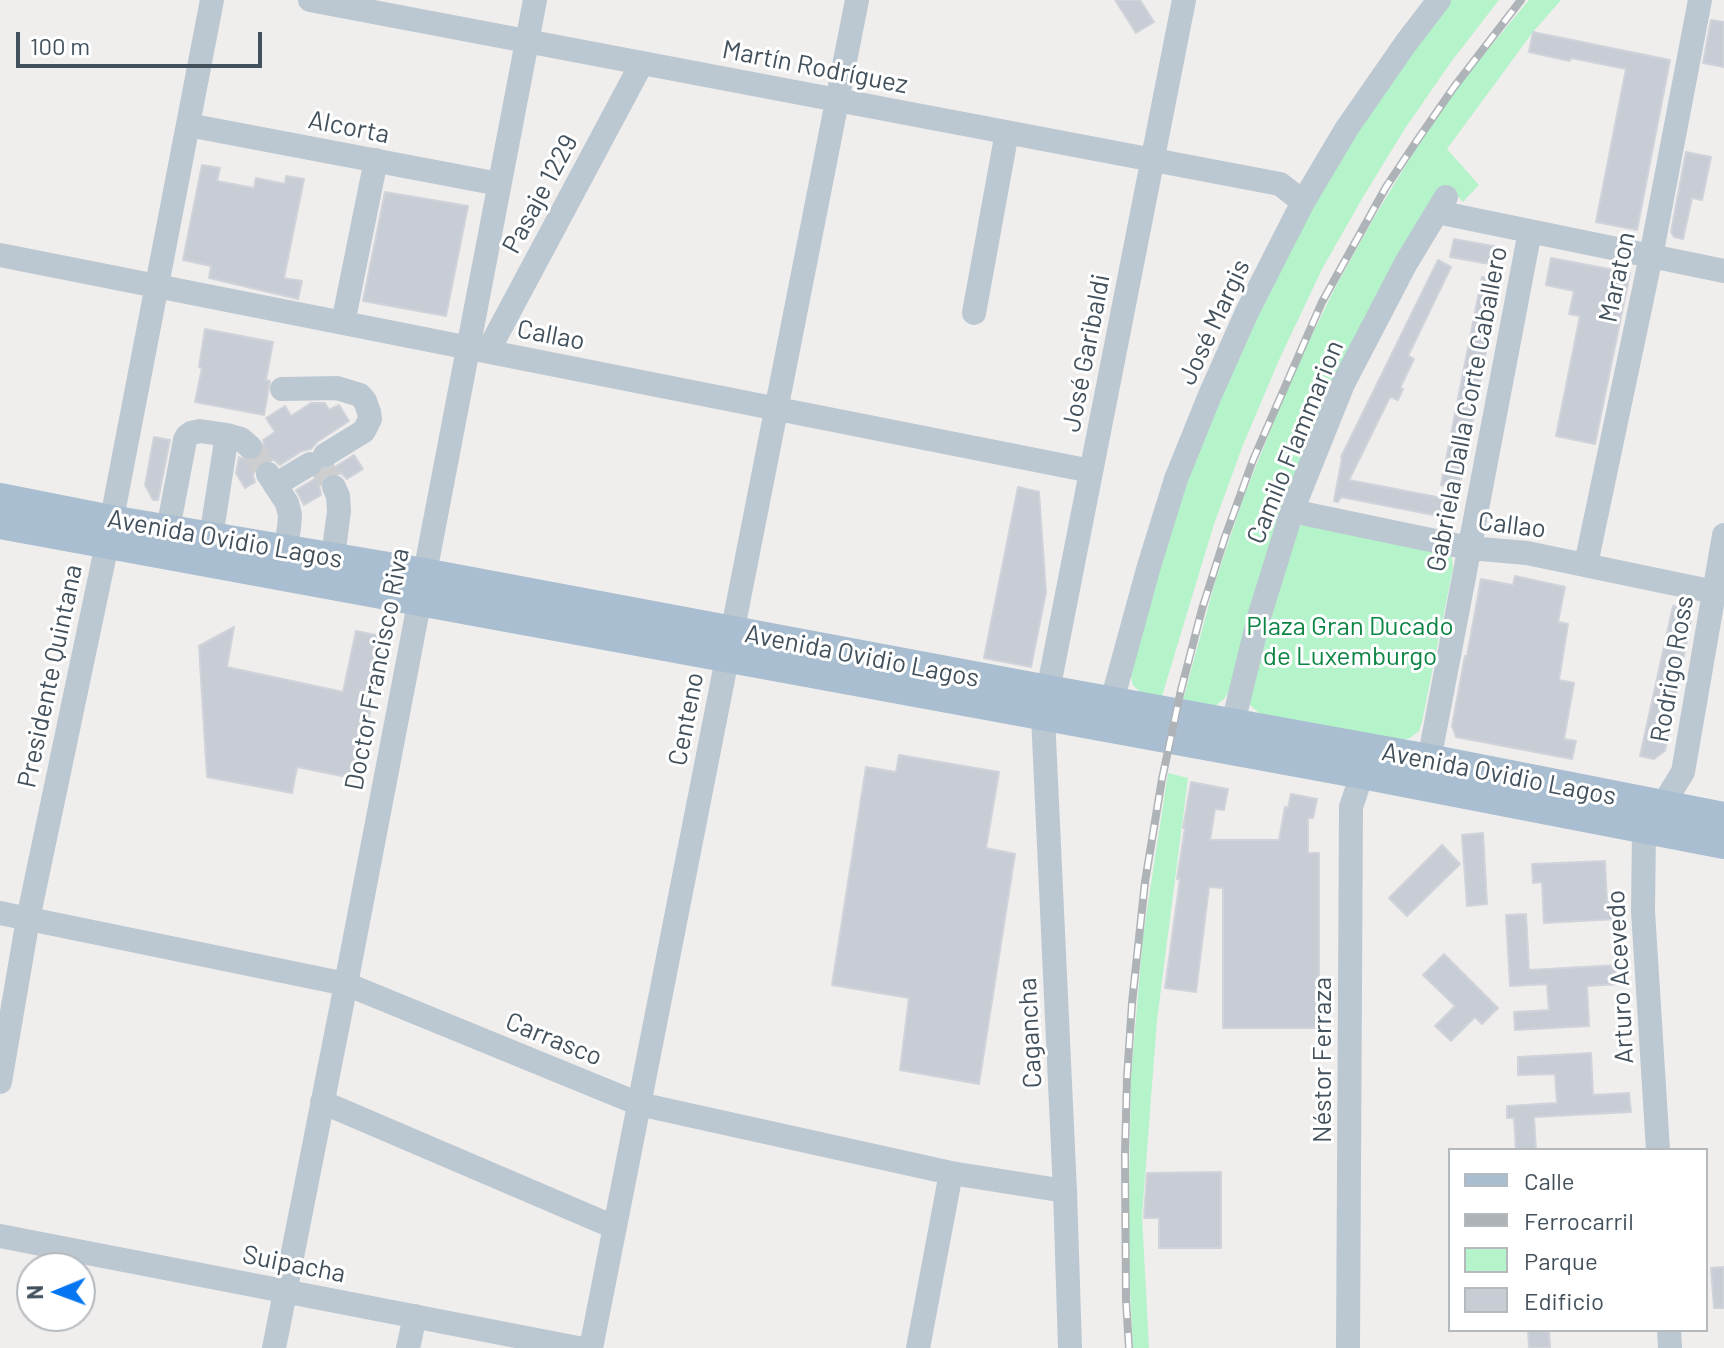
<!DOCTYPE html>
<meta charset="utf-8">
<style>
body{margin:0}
#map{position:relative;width:1724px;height:1348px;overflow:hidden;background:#f0eded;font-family:Barlow,sans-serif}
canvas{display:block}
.legend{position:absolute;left:1448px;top:1148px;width:260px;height:184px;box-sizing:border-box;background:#fff;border:2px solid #b4b9be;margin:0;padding:10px 14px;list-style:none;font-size:24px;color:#43515c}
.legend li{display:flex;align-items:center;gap:16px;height:40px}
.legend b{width:40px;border:2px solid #b4b9be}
.north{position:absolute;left:16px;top:1252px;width:80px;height:80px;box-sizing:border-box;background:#fff;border:2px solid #b4b9be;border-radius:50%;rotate:269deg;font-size:22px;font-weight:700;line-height:32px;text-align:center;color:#43515c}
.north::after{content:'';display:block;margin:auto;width:28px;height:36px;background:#0575f2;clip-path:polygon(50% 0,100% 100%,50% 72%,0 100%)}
.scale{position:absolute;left:16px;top:32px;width:246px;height:36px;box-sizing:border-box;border:4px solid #43515c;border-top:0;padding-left:10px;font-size:24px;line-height:28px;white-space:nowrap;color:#43515c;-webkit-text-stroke:6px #fff;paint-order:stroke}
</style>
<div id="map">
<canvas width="1724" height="1348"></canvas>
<ul class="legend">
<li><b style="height:10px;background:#a9bed0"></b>Calle</li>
<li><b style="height:10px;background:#aeb3b8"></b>Ferrocarril</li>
<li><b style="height:22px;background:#b5f3cb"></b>Parque</li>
<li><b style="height:22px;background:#c8ccd4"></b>Edificio</li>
</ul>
<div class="north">N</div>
<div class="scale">100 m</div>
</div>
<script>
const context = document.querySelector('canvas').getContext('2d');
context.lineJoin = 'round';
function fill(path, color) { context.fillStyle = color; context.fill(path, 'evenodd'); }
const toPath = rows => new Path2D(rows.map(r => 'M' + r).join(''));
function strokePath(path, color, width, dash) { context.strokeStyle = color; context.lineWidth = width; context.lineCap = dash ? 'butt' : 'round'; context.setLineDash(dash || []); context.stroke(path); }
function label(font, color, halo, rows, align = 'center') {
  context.font = font + ' Barlow,sans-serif'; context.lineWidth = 6; context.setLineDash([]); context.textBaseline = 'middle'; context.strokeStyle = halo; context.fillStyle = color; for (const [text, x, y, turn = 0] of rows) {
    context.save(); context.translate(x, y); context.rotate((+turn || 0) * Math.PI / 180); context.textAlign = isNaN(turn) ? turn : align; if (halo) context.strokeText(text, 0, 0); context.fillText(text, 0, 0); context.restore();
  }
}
const green = toPath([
 [1449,0,1499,0,1451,62,1404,130,1363,197,1322,269,1279,360,1243,445,1214,524,1162,696,1142,694,1133,685,1130,673,1162,559,1185,488,1236,357,1312,207,1349,144],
 [1529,0,1561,0,1533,32,1447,149,1479,185,1463,202,1450,188,1396,260,1230,690,1224,699,1215,706,1183,700,1215,582,1244,496,1295,369,1336,286,1372,221,1415,150,1465,77],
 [1304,524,1447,550,1452,557,1453,568,1422,722,1419,731,1410,738,1400,741,1260,714,1249,704,1292,535,1297,528],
 [1168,773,1188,778,1157,1020,1142,1216,1149,1348,1133,1348,1128,1252,1131,1077,1143,936]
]);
const building = toPath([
 [1115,0,1140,0,1154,22,1136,33,1115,0],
 [1711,20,1724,22,1724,67,1703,63,1711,20],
 [1533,32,1670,60,1637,230,1596,222,1626,69,1571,58,1570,61,1529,52,1533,32],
 [1686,152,1711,157,1702,200,1692,198,1683,239,1674,237,1671,232,1686,152],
 [202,165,220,168,217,181,254,188,256,178,285,184,286,176,304,179,284,278,302,281,298,299,209,278,211,266,183,260,202,165],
 [385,192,468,206,446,316,363,301,385,192],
 [1454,239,1498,247,1495,265,1450,257,1454,239],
 [1551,258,1630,273,1595,444,1556,436,1580,316,1569,314,1574,291,1546,285,1551,258],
 [1438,260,1451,267,1408,356,1414,359,1400,388,1403,389,1398,400,1390,397,1349,480,1447,499,1444,517,1341,497,1338,502,1334,501,1342,458,1341,457,1438,260],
 [1482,277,1500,280,1459,489,1441,485,1482,277],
 [205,329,273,342,266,380,270,381,264,415,195,402,202,368,199,367,205,329],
 [311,403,325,403,329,410,339,405,349,421,317,442,311,449,302,451,280,465,274,460,268,459,260,461,254,468,253,476,255,482,245,488,236,473,239,457,248,462,255,461,262,456,265,449,263,440,275,432,266,418,285,406,291,416,311,403],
 [154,437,170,440,158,500,153,500,145,485,154,437],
 [354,455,363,469,347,479,342,474,336,472,327,474,322,478,319,485,321,495,304,505,296,490,318,477,324,470,333,468,354,455],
 [1018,487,1039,492,1046,592,1031,667,984,658,1018,487],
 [1515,576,1565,587,1558,622,1568,624,1559,680,1574,683,1564,739,1576,741,1572,759,1456,737,1452,726,1465,656,1467,656,1481,579,1513,585,1515,576],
 [1673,606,1682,608,1691,620,1665,751,1654,759,1640,756,1673,606],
 [234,627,227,667,343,692,356,631,386,637,356,779,297,767,292,793,207,777,199,646,234,627],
 [899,755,999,772,986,848,1015,854,979,1084,900,1070,909,998,832,985,866,767,896,772,899,755],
 [1191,782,1228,789,1224,810,1215,809,1210,840,1279,840,1285,807,1288,808,1291,794,1317,799,1313,818,1308,818,1308,853,1319,853,1319,1028,1223,1028,1223,888,1209,887,1196,992,1165,988,1180,879,1177,879,1185,828,1183,828,1191,782],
 [1483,833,1487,904,1467,906,1462,835,1483,833],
 [1442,845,1460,864,1407,916,1389,898,1442,845],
 [1605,861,1607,902,1616,901,1617,919,1544,923,1542,882,1533,883,1532,864,1605,861],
 [1526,914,1529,970,1620,965,1621,984,1587,986,1589,1026,1515,1030,1514,1012,1549,1010,1547,984,1510,986,1506,915,1526,914],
 [1444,954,1498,1008,1482,1024,1475,1017,1451,1041,1435,1026,1455,1006,1423,975,1444,954],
 [1591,1053,1593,1095,1629,1093,1631,1112,1534,1117,1536,1150,1516,1150,1514,1118,1507,1118,1507,1106,1557,1103,1555,1074,1518,1075,1518,1057,1591,1053],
 [1221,1172,1221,1248,1159,1248,1159,1218,1144,1218,1147,1173,1221,1172],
 [1724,1267,1724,1308,1714,1308,1711,1268,1724,1267],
 [1528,1330,1549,1330,1550,1348,1529,1348,1528,1330]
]);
const minorTunnel = toPath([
 [250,447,268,474],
 [317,460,334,487]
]);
const minor = toPath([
 [310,0,1280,184,1303,202],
 [188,125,499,184],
 [1437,212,1724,271],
 [0,255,1091,471],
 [974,313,1007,132],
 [343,323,376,160],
 [488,351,642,63],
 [282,389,337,388,360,395,365,401,369,412,370,419,364,431,325,455],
 [268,474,287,503,290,515,289,528,282,565],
 [275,485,310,464],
 [1292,511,1469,548,1527,553,1724,594],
 [168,529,185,440,187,436,191,433,200,431,227,435,241,439,250,447],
 [211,537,227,435],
 [333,557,339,511,338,496,334,487],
 [1586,564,1651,256,1700,0],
 [1112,701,1149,566,1176,479,1210,395,1247,312,1303,202,1347,128,1406,43,1439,0],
 [1233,723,1259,617,1292,511,1343,384,1406,263,1446,197],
 [1426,776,1530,231],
 [0,913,346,984,639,1104,951,1173,1065,1191],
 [0,1082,28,919,107,544,212,0],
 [322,1102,614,1227],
 [1658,1150,1643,911,1644,829,1662,806,1683,772,1724,535],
 [0,1236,578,1348],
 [1669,1330,1670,1348],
 [274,1348,346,984,535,0],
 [408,1348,415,1316],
 [591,1348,857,0],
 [918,1348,951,1173],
 [1070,1348,1065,1191,1043,716,1184,0],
 [1348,1348,1351,807,1362,774]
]);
const major = toPath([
 [0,498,111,520,424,573,1048,690,1429,759,1724,817],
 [0,524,1362,774,1724,844]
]);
const rail = toPath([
 [1129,1348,1126,1300,1125,1154,1127,1078,1132,1003,1145,882,1162,779,1181,690,1202,609,1225,537,1253,460,1322,302,1386,187,1416,142,1454,87,1521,0]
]);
const streetNames = [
 ["Martín Rodríguez",815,67,11],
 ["Alcorta",349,127,11],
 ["Pasaje 1229",540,194,-62],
 ["Maraton",1617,277,-78],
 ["José Margis",1214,322,-65],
 ["Callao",551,335,11],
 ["José Garibaldi",1086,353,-79],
 ["Gabriela Dalla Corte Caballero",1467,409,-79],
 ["Camilo Flammarion",1295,442,-68],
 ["Callao",1512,525,7],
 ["Avenida Ovidio Lagos",225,539,10],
 ["Avenida Ovidio Lagos",862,656,11],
 ["Doctor Francisco Riva",377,669,-79],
 ["Rodrigo Ross",1672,669,-80],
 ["Presidente Quintana",50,676,-78],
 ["Centeno",686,719,-79],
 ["Avenida Ovidio Lagos",1499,774,11],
 ["Arturo Acevedo",1620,977,-93],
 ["Cagancha",1030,1033,-93],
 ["Carrasco",554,1039,22],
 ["Néstor Ferraza",1322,1060,-90],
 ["Suipacha",294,1264,11]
];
const parkNames = [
 ["Plaza Gran Ducado",1350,626],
 ["de Luxemburgo",1350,656]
];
fill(green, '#b5f3cb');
fill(building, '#c8ccd4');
strokePath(building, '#d0d3da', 2);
strokePath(minorTunnel, '#cdced0', 24, [24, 12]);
strokePath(minor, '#bcc8d1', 24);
strokePath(major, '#a9bed0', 30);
strokePath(rail, '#aeb3b8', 8);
strokePath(rail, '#fff', 5, [15]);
label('26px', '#43515c', '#fff', streetNames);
label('26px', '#0c8544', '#fff', parkNames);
</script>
